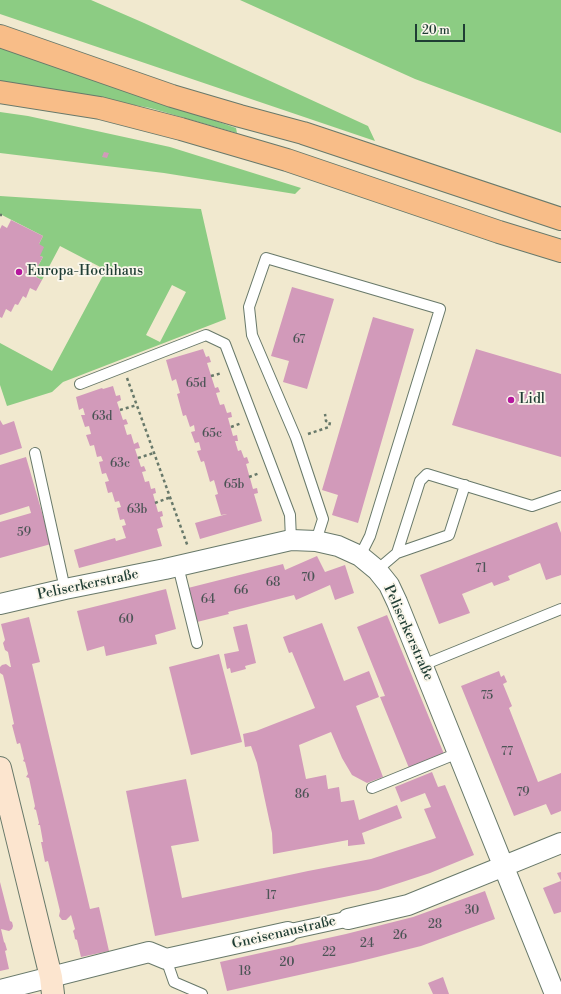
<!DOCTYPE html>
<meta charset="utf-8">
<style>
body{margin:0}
#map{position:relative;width:561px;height:994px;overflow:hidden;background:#f1e9cf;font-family:"Libre Bodoni",serif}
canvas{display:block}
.scale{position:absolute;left:415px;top:24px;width:50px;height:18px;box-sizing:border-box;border:2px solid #1f3d34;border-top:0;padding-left:5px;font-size:12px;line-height:14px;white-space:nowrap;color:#1f3d34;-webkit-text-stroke:3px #fbf7ec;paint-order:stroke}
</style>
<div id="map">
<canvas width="561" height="994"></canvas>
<div class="scale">20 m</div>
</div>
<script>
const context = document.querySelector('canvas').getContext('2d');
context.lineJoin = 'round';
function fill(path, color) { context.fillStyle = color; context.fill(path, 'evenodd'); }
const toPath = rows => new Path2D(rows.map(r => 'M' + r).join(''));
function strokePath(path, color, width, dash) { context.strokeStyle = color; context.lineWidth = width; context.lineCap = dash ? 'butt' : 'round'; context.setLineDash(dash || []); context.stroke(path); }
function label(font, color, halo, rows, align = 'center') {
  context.font = font + ' "Libre Bodoni",serif'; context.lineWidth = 3.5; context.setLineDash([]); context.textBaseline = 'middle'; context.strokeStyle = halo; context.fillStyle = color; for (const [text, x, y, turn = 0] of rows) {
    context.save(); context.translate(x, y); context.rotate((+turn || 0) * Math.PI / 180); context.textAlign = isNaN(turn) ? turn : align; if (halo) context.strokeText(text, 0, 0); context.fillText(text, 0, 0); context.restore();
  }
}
const green = toPath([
 [0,0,91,0,144,23,368,126,375,141,0,14],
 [240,0,561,0,561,133,415,79],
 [0,46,236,128,237,133,150,108,55,90,0,82],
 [0,112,28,116,170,147,301,188,295,194,164,173,0,153],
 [0,196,201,209,226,319,63,382,52,392,7,406,0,385,0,343,52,371,106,270,60,246,42,280,36,277,38,266,43,257,40,256,39,244,43,236,0,214],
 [172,285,186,292,160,342,146,335]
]);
const building = toPath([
 [104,152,109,153,107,158,102,157],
 [11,220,43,236,39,244,44,247,40,256,43,257,38,266,41,267,36,277,42,280,36,291,30,288,26,298,23,296,18,305,15,304,11,312,6,309,2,318,0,317,0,229,2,225,7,228],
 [292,287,334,299,307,389,283,382,289,361,271,356],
 [373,317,414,329,358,523,332,515,338,495,322,490],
 [203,349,206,357,209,356,211,362,207,363,215,388,218,387,220,392,216,393,220,405,224,404,227,413,231,412,232,417,228,418,233,436,237,435,238,441,235,441,238,451,241,450,244,458,247,457,249,463,246,464,253,489,257,488,258,493,254,494,262,521,200,539,195,523,227,514,221,515,215,495,218,494,214,480,210,482,204,461,201,462,197,451,201,450,199,442,195,443,191,432,195,431,194,425,190,427,186,415,183,416,177,394,180,393,176,379,172,381,166,360],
 [476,349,561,374,561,457,452,425],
 [113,386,116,396,120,395,121,400,117,402,123,420,126,419,128,424,124,425,127,435,131,434,134,444,138,442,140,448,135,449,141,467,144,466,146,471,142,472,145,482,149,481,151,489,155,488,156,493,153,494,158,512,162,511,163,516,160,517,163,527,157,529,162,546,79,568,74,550,115,538,116,541,126,538,122,526,126,525,124,519,120,520,117,508,121,507,119,501,115,502,112,492,108,493,105,482,109,481,106,473,102,474,99,462,103,461,101,456,97,457,94,445,90,446,86,435,91,434,89,426,85,427,81,415,85,415,83,408,79,410,76,397,102,388,103,389],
 [0,420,3,425,14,421,22,448,0,455],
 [26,457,51,544,0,558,0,522,31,513,29,506,0,515,0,465],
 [557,522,561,533,561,575,546,580,540,563,508,576,510,580,494,586,492,582,462,594,470,613,439,624,420,575],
 [317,556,325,572,345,565,354,593,335,600,330,585,296,600,294,595,228,612,229,614,197,622,188,588,283,564,285,570],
 [166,589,176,629,155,635,157,644,106,656,104,646,87,651,77,611],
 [387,615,444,754,409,768,380,697,385,696,357,627],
 [29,617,40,662,32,664,90,909,99,907,109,951,81,957,77,940,75,939,74,934,73,931,75,929,71,915,66,920,62,920,59,916,60,911,48,861,45,862,41,842,43,842,40,825,38,825,39,823,36,810,34,809,35,806,29,778,26,777,28,774,25,762,23,761,24,759,20,743,17,744,12,725,14,724,5,683,3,675,0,673,0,667,2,665,6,664,10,667,11,667,8,652,5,650,3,643,5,640,1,624],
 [322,623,344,681,369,671,379,697,356,706,383,777,367,783,352,775,342,758,331,732,299,745,306,779,326,775,328,789,339,787,341,802,354,800,359,820,397,805,402,818,362,833,365,844,348,846,348,840,273,854,272,833,257,763,251,746,245,747,243,734,256,731,315,708,292,652,289,653,283,637],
 [247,624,256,663,245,666,246,669,231,673,230,668,227,669,224,654,239,651,233,627],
 [219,654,242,742,191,755,169,667],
 [499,671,501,677,504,675,507,682,503,684,512,706,509,708,538,782,561,773,561,811,551,815,546,804,514,816,461,686],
 [432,772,438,787,445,785,474,855,430,873,378,890,155,936,126,791,186,779,199,841,171,846,182,898,308,871,371,859,436,838,424,809,431,807,425,793,401,802,395,787],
 [561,872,561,912,554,914,543,888,561,881,557,873],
 [0,882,10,921,12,922,13,926,12,929,9,931,1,929,4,942,5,943,7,950,5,951,9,969,0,971],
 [485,891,495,919,421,946,353,963,227,991,220,962,346,934,413,917],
 [443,977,449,994,433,994,428,983]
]);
const path = toPath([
 [0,215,2,215],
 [211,376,222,373],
 [127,378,188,547],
 [120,410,137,405],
 [231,427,242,423],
 [308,434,329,427,330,422,326,421,325,414],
 [138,458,154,453],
 [249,477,260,473],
 [155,503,171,497]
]);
const service = toPath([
 [80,384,206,335,225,344,290,515,291,540],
 [35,453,65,589],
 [316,541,323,519,296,438,252,335,249,307,266,258,440,309,370,536,360,556],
 [397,553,420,481,427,474,532,506,561,496],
 [178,566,197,643],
 [377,570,397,553,449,535,465,485],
 [423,665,561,609],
 [372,788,458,753],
 [166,959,174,982,202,994]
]);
const pedestrian = toPath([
 [288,932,348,919]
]);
const minor = toPath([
 [0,604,65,589,165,569,291,540,316,541,338,546,360,556,377,570,389,585,397,602,555,994],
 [348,919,408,905,561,843],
 [0,990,149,952,166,959,288,932]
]);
const secondary = toPath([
 [0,768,51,977,53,994]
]);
const motorway = toPath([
 [0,36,172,96,240,116,303,133,561,219],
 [0,92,100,108,181,129,287,160,499,232,561,251]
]);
const markers = [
 [19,272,4,"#b5179e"],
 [511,400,4,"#b5179e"]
];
const numberNames = [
 ["67",299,340],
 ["65d",196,384],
 ["63d",102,417],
 ["65c",212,434],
 ["63c",120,464],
 ["65b",234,485],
 ["63b",137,510],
 ["59",24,533],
 ["71",481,569],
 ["70",308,578],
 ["68",273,583],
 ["66",241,591],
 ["64",208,600],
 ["60",126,620],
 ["75",487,696],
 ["77",507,752],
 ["79",523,793],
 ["86",302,795],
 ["17",271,896],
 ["30",472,911],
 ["28",435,925],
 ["26",400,936],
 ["24",367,944],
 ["22",329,953],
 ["20",287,963],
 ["18",245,972]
];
const poiNames = [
 ["Europa-Hochhaus",27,272],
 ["Lidl",519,400]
];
const streetNames = [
 ["Peliserkerstraße",88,585,-12],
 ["Peliserkerstraße",408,633,66],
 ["Gneisenaustraße",284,933,-13]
];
fill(green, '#8ccc83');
fill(building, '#d29aba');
strokePath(service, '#68796a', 12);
strokePath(pedestrian, '#68796a', 17);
strokePath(minor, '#68796a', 22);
strokePath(secondary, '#68796a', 24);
strokePath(motorway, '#68796a', 24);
strokePath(path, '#68796a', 2.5, [3, 3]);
strokePath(service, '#fff', 10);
strokePath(pedestrian, '#fff', 15);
strokePath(minor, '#fff', 20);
strokePath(secondary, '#fce5cf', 22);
strokePath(motorway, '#f8bd88', 22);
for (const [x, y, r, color] of markers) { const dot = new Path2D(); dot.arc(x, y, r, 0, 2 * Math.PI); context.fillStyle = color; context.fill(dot); strokePath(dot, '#fbf7ec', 1.5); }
label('12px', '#4c5456', null, numberNames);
label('14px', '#1f3d34', '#fbf7ec', poiNames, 'left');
label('14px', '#1f3d34', '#fbf7ec', streetNames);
</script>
